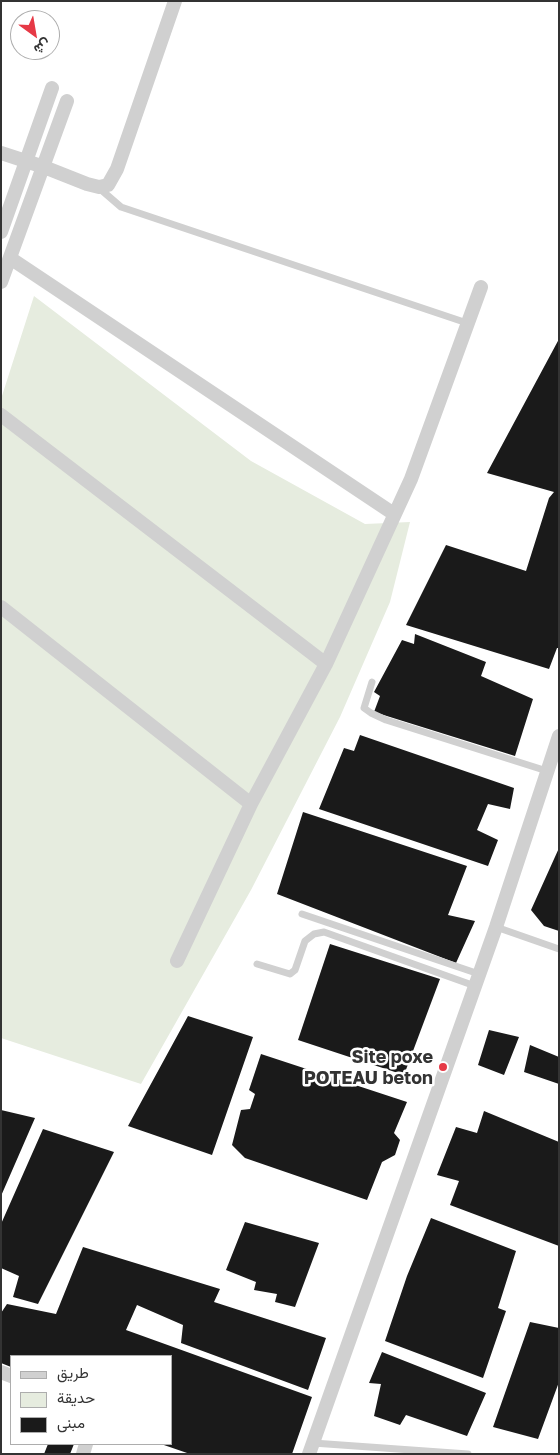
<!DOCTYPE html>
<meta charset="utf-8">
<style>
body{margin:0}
#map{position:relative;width:560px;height:1455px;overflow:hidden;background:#fff;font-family:"Golos Text",Vazirmatn,sans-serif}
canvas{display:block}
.frame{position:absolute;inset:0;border:2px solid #333;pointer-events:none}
.legend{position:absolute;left:10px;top:1355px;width:162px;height:90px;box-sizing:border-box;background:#fff;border:1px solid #adadad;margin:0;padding:6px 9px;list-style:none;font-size:15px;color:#333}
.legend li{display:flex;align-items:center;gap:10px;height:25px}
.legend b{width:25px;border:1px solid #adadad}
.north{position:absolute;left:10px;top:10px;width:50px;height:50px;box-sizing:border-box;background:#fff;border:1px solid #adadad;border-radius:50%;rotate:148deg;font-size:14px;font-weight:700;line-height:20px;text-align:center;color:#333}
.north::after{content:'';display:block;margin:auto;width:18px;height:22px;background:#e63946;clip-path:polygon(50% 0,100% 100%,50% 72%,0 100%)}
</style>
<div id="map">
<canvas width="560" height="1455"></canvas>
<div class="frame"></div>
<ul class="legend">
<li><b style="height:6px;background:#d0d0d0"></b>طريق</li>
<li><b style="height:14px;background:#e6ecdf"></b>حديقة</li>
<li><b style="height:14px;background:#1a1a1a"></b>مبنى</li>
</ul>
<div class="north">ش</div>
</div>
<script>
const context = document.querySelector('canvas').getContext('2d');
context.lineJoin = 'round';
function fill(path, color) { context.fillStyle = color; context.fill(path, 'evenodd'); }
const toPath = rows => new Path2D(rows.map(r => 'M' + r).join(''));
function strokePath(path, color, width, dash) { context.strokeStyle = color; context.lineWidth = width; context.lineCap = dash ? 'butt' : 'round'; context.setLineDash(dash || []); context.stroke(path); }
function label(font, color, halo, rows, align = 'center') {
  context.font = font + ' "Golos Text",sans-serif'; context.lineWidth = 5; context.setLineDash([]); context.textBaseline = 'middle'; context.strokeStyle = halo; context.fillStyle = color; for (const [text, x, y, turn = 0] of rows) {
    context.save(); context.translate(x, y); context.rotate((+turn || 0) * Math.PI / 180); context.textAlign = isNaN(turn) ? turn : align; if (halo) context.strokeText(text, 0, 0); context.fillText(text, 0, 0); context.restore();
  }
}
const green = toPath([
 [34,296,251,461,365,524,410,522,390,602,340,717,251,890,141,1084,1,1038,1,399]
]);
const building = toPath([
 [559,339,559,648,557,648,549,669,406,625,446,545,526,571,549,498,554,492,487,473],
 [415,634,486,662,481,676,533,699,515,756,374,712,380,696,374,692,402,640,414,644],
 [360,735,514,788,510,809,488,804,477,830,498,840,488,866,319,809,344,748,354,751],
 [303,812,467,866,448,915,475,921,456,963,277,894],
 [559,848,559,931,544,926,531,910],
 [330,944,440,979,404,1075,298,1040],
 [188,1016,253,1037,212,1155,128,1126],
 [489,1030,519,1037,504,1075,478,1065],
 [530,1045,559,1057,559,1084,524,1072],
 [261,1054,407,1102,394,1133,400,1140,395,1155,382,1162,367,1200,245,1158,232,1145,241,1110,250,1109,255,1094,249,1090],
 [1,1110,35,1118,1,1196],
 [484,1111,559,1142,559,1246,450,1205,459,1181,437,1175,456,1127,477,1133],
 [43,1129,114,1152,38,1304,13,1297,19,1276,1,1268,1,1224],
 [431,1218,516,1251,498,1308,506,1311,483,1378,385,1341,407,1276],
 [245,1222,319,1243,295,1307,275,1302,277,1294,254,1290,256,1282,226,1270],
 [83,1247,220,1289,214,1302,326,1338,308,1390,181,1343,183,1325,137,1305,126,1330,312,1397,292,1454,190,1454,161,1444,171,1444,171,1356,11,1356,11,1367,1,1363,1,1313,7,1304,56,1314],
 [530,1322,559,1328,559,1382,538,1439,493,1427],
 [382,1352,486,1393,467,1436,406,1415,400,1425,374,1416,381,1384,369,1383],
 [48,1444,74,1444,70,1454,44,1454]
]);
const lane = toPath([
 [99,188,121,207,467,323],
 [372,682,364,708,371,713,386,720,547,771],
 [302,914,479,974],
 [496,927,559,949],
 [257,964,290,974,295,970,305,941,314,934,324,932,475,986],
 [313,1443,468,1454]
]);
const street = toPath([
 [1,153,44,167,87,184,99,187,108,185,117,169,175,1],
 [1,232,52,88],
 [10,258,394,514],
 [1,282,67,101],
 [1,415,326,664],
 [1,607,251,804],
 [177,961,251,804,326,664,411,479,481,287],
 [1,1372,11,1376],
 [83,1454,86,1444],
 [309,1454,496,927,559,736]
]);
const markers = [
 [443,1067,5,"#e63946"]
];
const poiNames = [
 ["Site poxe",433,1057],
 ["POTEAU beton",433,1078]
];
fill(green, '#e6ecdf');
fill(building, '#1a1a1a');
strokePath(lane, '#d0d0d0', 7);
strokePath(street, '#d0d0d0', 14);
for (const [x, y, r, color] of markers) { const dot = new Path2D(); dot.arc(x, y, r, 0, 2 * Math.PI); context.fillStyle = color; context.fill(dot); strokePath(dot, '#fff', 2); }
label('bold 18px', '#333', '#fff', poiNames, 'right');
</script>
